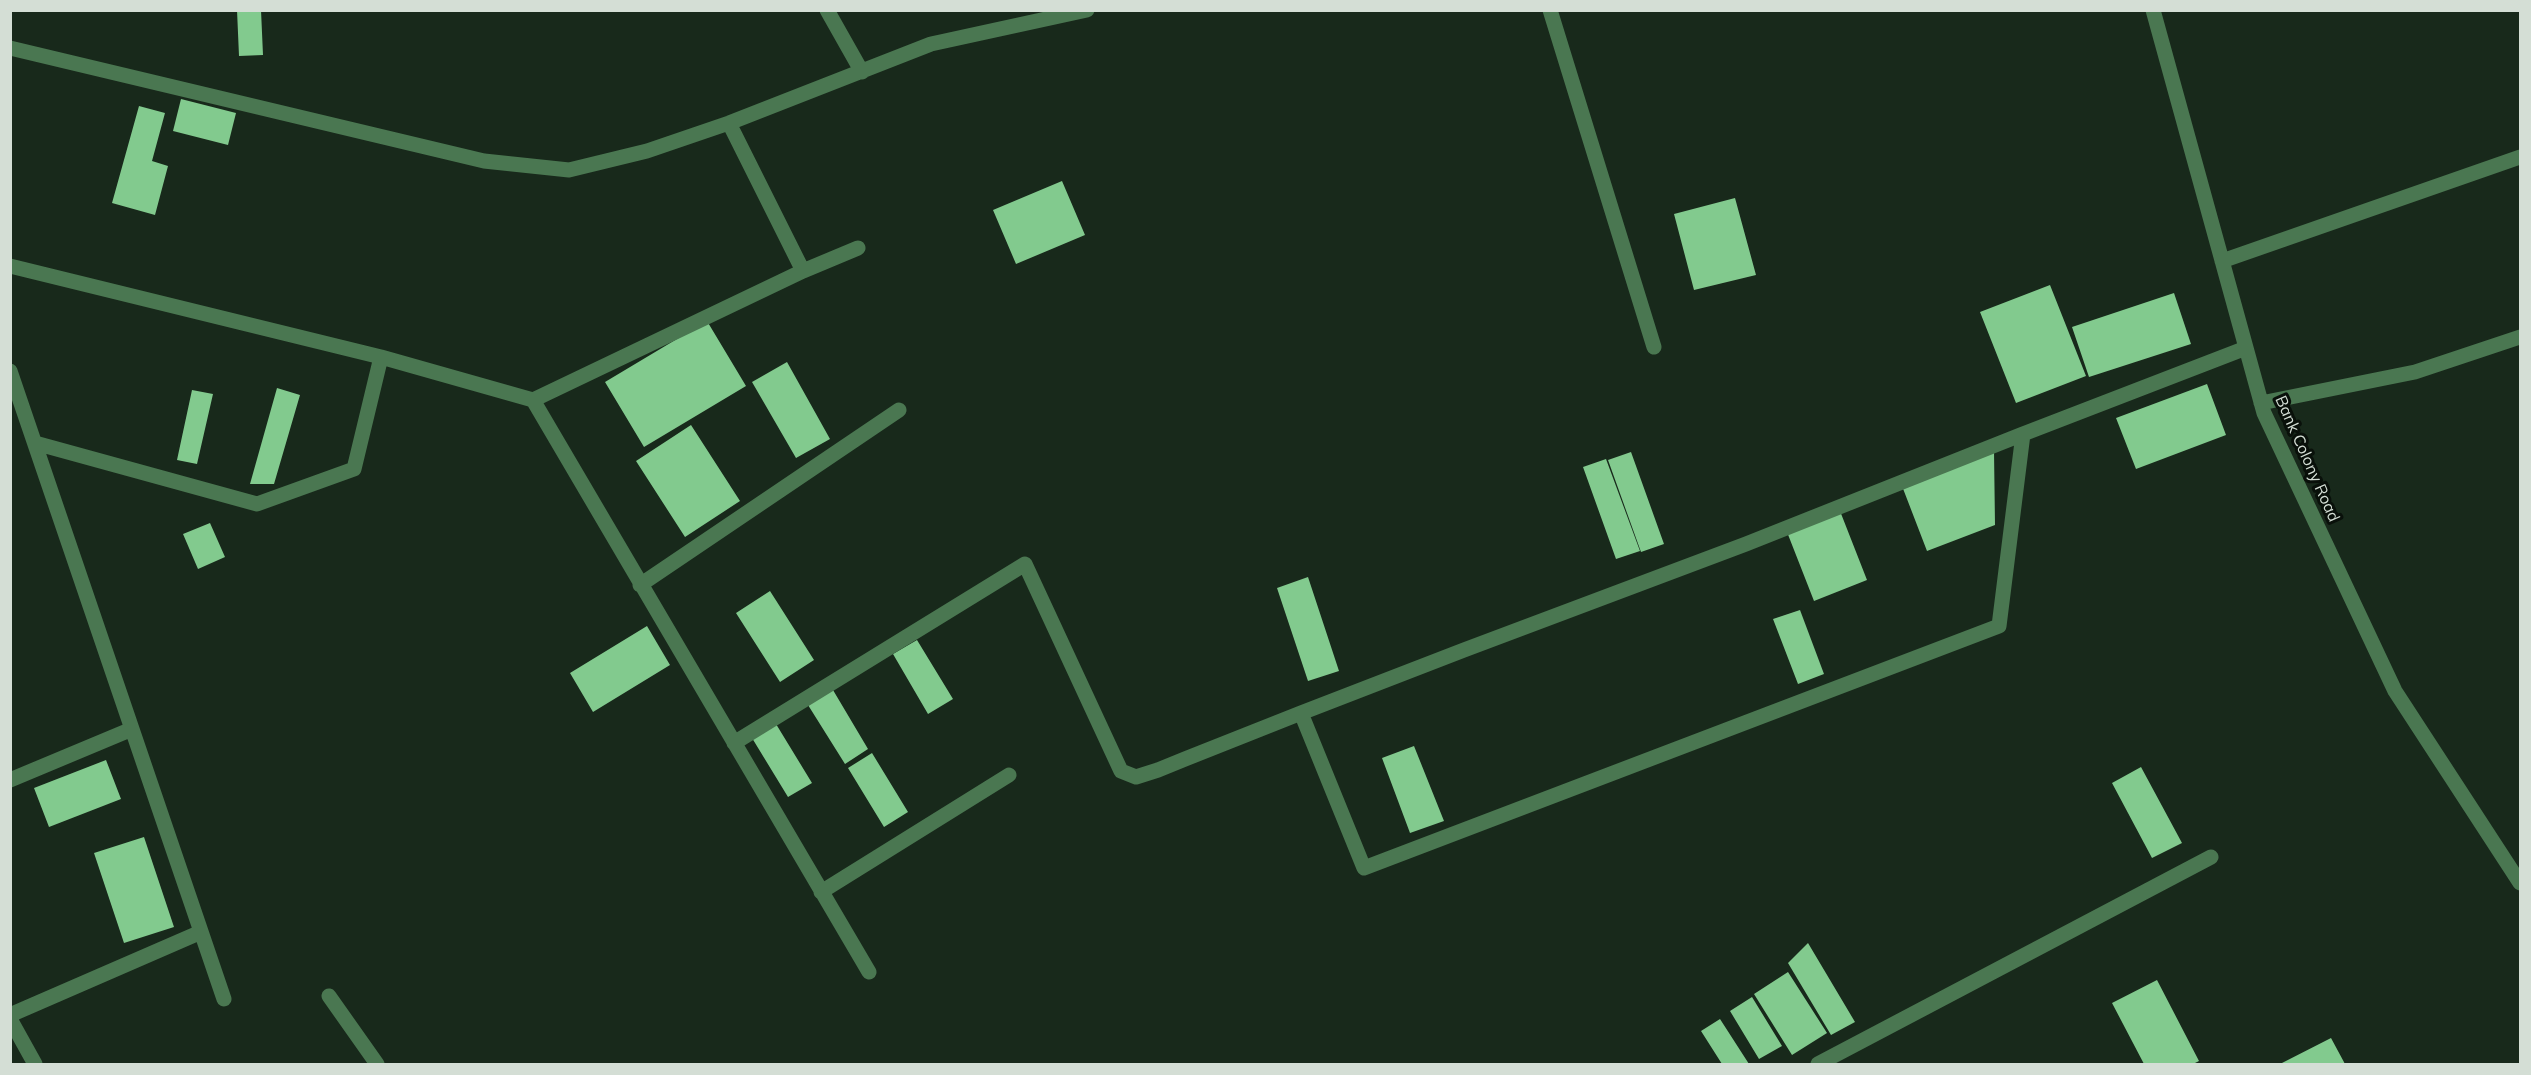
<!DOCTYPE html>
<style>
body{margin:0}
#map{position:relative;width:2531px;height:1075px;overflow:hidden;background:#18291b;font-family:Mulish,sans-serif}
canvas{display:block}
.frame{position:absolute;inset:0;border:12px solid #d4ded5;pointer-events:none}
</style>
<div id="map">
<canvas width="2531" height="1075"></canvas>
<div class="frame"></div>
</div>
<script>
const context = document.querySelector('canvas').getContext('2d');
context.lineJoin = 'round';
function fill(path, color) { context.fillStyle = color; context.fill(path, 'evenodd'); }
const toPath = rows => new Path2D(rows.map(r => 'M' + r).join(''));
function strokePath(path, color, width, dash) { context.strokeStyle = color; context.lineWidth = width; context.lineCap = dash ? 'butt' : 'round'; context.setLineDash(dash || []); context.stroke(path); }
function label(font, color, halo, rows, align = 'center') {
  context.font = font + ' Mulish,sans-serif'; context.lineWidth = 6; context.setLineDash([]); context.textBaseline = 'middle'; context.strokeStyle = halo; context.fillStyle = color; for (const [text, x, y, turn = 0] of rows) {
    context.save(); context.translate(x, y); context.rotate((+turn || 0) * Math.PI / 180); context.textAlign = isNaN(turn) ? turn : align; if (halo) context.strokeText(text, 0, 0); context.fillText(text, 0, 0); context.restore();
  }
}
const building = toPath([
 [237,10,261,10,263,55,239,56],
 [181,99,236,113,228,145,173,131],
 [139,106,165,113,152,161,168,166,155,215,112,203],
 [1062,181,1085,235,1016,264,993,210],
 [1735,198,1756,275,1694,290,1674,214],
 [2050,285,2086,376,2016,403,1980,312],
 [2174,293,2191,344,2089,377,2072,327],
 [707,321,746,386,644,447,605,382],
 [787,362,830,439,796,458,752,382],
 [2207,384,2226,435,2136,469,2116,418],
 [277,388,300,395,274,484,250,484],
 [192,390,213,394,197,464,177,460],
 [691,425,740,501,685,537,636,461],
 [1994,451,1995,525,1927,551,1902,486],
 [1631,452,1664,544,1641,552,1608,460],
 [1606,459,1640,551,1616,559,1583,467],
 [1840,511,1867,580,1814,601,1787,532],
 [210,523,225,557,198,569,183,534],
 [1308,577,1339,671,1308,681,1277,588],
 [770,591,814,660,780,682,736,613],
 [1800,610,1824,674,1798,684,1773,619],
 [647,626,670,665,593,712,570,673],
 [917,640,953,699,928,714,893,654],
 [833,690,868,749,845,764,808,705],
 [776,724,812,783,788,797,752,738],
 [1414,746,1444,821,1410,833,1382,758],
 [872,753,908,812,884,827,848,768],
 [106,760,121,799,49,827,34,788],
 [2141,767,2182,843,2152,858,2112,783],
 [144,837,174,927,124,943,94,853],
 [1808,943,1855,1022,1831,1035,1788,963],
 [1788,972,1827,1033,1792,1055,1754,994],
 [2157,980,2199,1061,2193,1064,2144,1064,2112,1003],
 [1752,997,1782,1046,1759,1059,1730,1011],
 [1720,1019,1749,1064,1722,1064,1701,1031],
 [2331,1038,2345,1064,2280,1064]
]);
const minor = toPath([
 [827,10,862,72],
 [1550,10,1654,347],
 [2153,10,2264,413,2395,691,2520,883],
 [10,48,484,161,569,170,647,151,729,123,931,44,1087,10],
 [729,123,803,271],
 [2222,261,2520,157],
 [10,266,381,357,533,400,803,271,858,248],
 [10,371,224,999],
 [533,400,869,972],
 [2261,403,2415,372,2520,337],
 [2023,434,2246,348],
 [35,443,257,504,354,469,381,357],
 [640,585,899,410],
 [734,743,1025,564,1121,771,1136,777,1158,770,1185,759,1301,713,1464,650,1746,544,2023,434,1999,626,1364,868,1301,713],
 [10,780,132,729],
 [821,892,1009,775],
 [329,996,377,1064],
 [10,1015,201,932],
 [10,1019,35,1064],
 [1818,1064,2211,857]
]);
const streetNames = [
 ["Bank Colony Road",2307,459,66]
];
fill(building, '#82ca8e');
strokePath(minor, '#4a7751', 15);
label('16px', '#d4ded5', '#09100a', streetNames);
</script>
